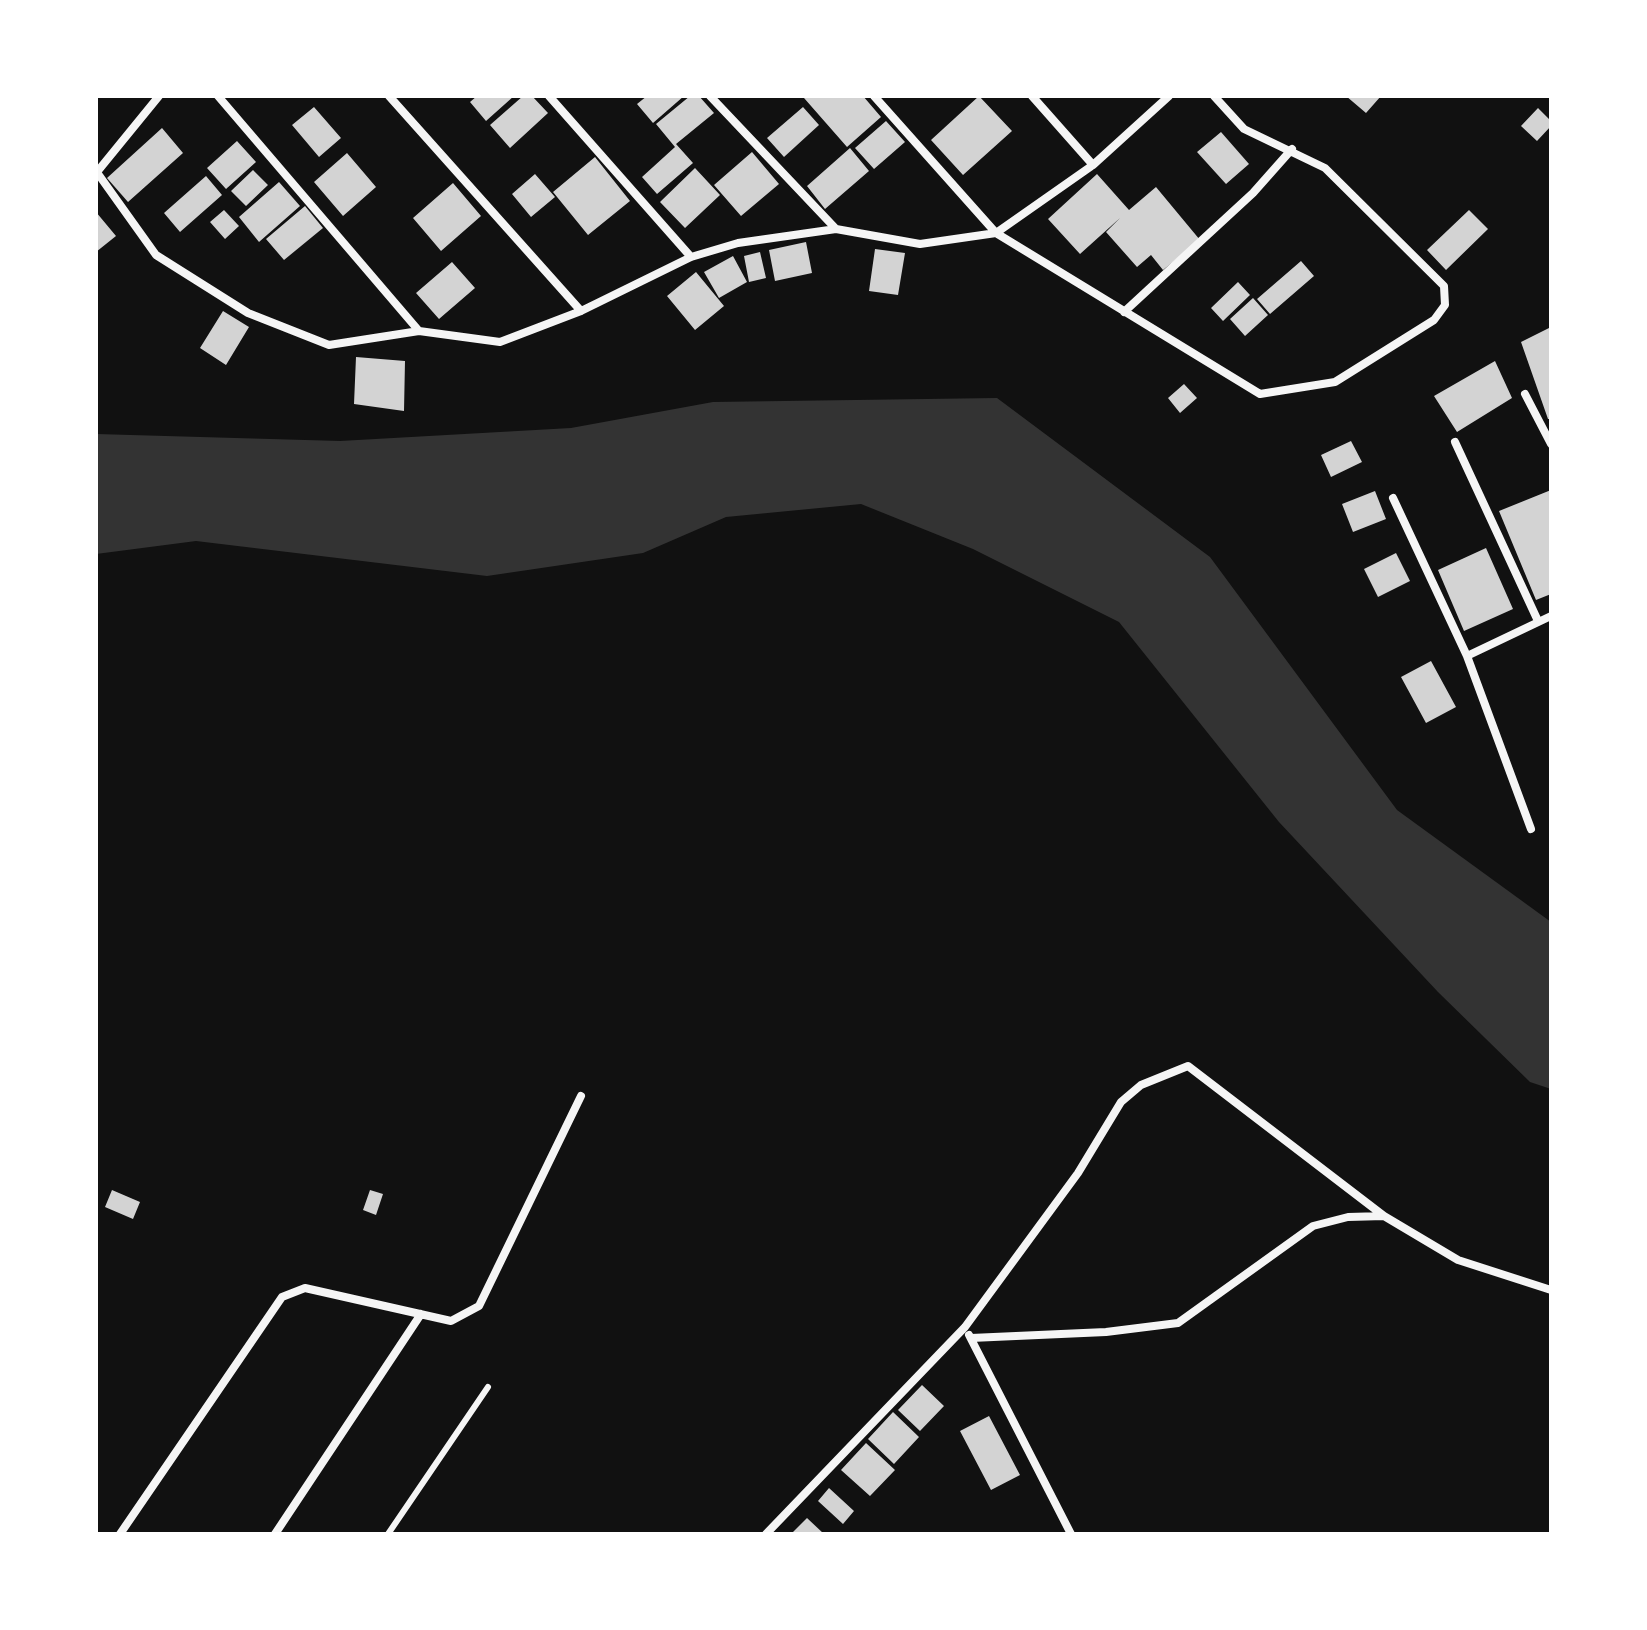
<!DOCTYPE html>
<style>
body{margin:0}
#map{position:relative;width:1647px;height:1630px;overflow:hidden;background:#111;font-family:"Space Grotesk",sans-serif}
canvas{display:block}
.frame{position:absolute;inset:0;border:98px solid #fff;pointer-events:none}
</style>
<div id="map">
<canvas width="1647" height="1630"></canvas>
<div class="frame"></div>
</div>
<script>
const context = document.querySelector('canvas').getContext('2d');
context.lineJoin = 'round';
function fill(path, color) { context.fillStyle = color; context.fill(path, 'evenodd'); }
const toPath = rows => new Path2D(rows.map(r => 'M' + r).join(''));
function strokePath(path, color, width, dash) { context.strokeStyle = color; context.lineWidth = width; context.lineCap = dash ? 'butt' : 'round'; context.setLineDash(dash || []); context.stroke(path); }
const water = toPath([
 [997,398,1210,557,1397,810,1551,922,1551,1089,1530,1082,1438,992,1279,822,1119,622,973,549,861,504,726,517,643,553,487,576,196,541,96,554,96,434,340,441,571,428,713,402]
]);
const building = toPath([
 [477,96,514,96,486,121,470,102],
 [523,96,532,96,548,113,510,148,490,125],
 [647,96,684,96,653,123,637,104],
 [690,96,699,96,714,113,676,144,693,163,657,194,642,177,675,147,656,124],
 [806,96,863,96,881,117,847,147,804,98],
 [979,96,1012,131,963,175,931,140],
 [1346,96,1381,96,1366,113],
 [314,107,341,138,319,157,292,125],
 [803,107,819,125,784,157,767,138],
 [1538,108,1551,121,1551,126,1537,141,1521,126],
 [886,121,905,142,874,169,855,148],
 [162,128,183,153,128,202,107,178],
 [1221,132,1249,164,1226,184,1197,152],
 [237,141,256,162,226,189,207,168],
 [850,148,869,171,825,209,807,186],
 [752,152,779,184,741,216,714,185],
 [347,153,376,187,343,216,314,182],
 [595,157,630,201,588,235,553,192],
 [695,168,720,195,685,228,660,202],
 [253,170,268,185,246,206,231,191],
 [535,174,555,197,531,217,512,194],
 [1097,174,1129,210,1156,187,1200,240,1163,270,1151,255,1137,267,1106,232,1120,218,1080,254,1048,219],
 [206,176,222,195,180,232,164,213],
 [279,182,300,206,259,242,239,217],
 [453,183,481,216,441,251,413,218],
 [305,206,323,228,284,260,266,239],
 [224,210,239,226,225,239,210,222],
 [1469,210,1488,229,1446,270,1427,250],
 [96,212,116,236,96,252],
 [806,242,812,273,775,281,769,250],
 [875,249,905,253,898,295,869,291],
 [760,252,766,278,749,282,744,256],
 [733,256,747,282,719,298,704,272],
 [1301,261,1314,276,1270,314,1257,299],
 [452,262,475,288,439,319,416,293],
 [696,272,724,306,695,330,667,296],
 [1238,282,1250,295,1223,321,1211,308],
 [1253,298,1268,315,1245,336,1230,319],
 [223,311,249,327,226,365,200,348],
 [1551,327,1551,419,1548,419,1521,342],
 [356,357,405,361,404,411,354,404],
 [1495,361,1512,398,1457,432,1434,396],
 [1184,384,1197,398,1180,413,1168,398],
 [1351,441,1362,462,1331,477,1321,455],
 [1551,490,1551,594,1536,600,1499,511],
 [1375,491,1386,519,1353,532,1342,504],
 [1486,548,1513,609,1464,631,1438,570],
 [1396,553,1410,581,1378,597,1364,569],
 [1431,661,1456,707,1426,723,1401,677],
 [112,1190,140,1202,133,1219,105,1207],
 [370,1190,383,1194,376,1215,363,1210],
 [922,1385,944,1406,920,1431,898,1410],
 [893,1412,919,1437,894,1464,868,1439],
 [989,1416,1020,1475,991,1490,960,1431],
 [866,1443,895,1470,870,1496,841,1470],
 [829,1488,854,1511,843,1524,818,1501],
 [807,1518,824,1534,791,1534]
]);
const service = toPath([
 [388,1534,488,1387]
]);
const minor = toPath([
 [218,96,419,331],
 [389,96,581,311],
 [549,96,691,257],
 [710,96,836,229],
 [874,96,996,233,1260,394,1335,382,1434,320,1445,305,1444,286,1325,168,1244,129,1214,96],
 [1032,96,1093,165],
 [96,171,156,255,248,313,329,345,419,331,500,342,581,311,691,257,738,243,836,229,920,244,996,233,1093,165,1169,96],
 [97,172,159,96],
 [1124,312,1253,193,1292,149],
 [1525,394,1551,444],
 [1455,442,1538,621],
 [1393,498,1467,656,1531,829],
 [1467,656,1551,616],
 [969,1335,1071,1534],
 [971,1338,1106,1332,1178,1323,1313,1226,1348,1217,1384,1216,1458,1260,1551,1290],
 [120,1534,282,1297,305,1288,451,1321,479,1306,581,1096],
 [275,1534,421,1314],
 [766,1534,965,1327,1078,1173,1121,1102,1141,1085,1188,1066,1384,1216]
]);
fill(water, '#333');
fill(building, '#d3d3d3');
strokePath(service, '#f5f5f5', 6);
strokePath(minor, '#f5f5f5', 8);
</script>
